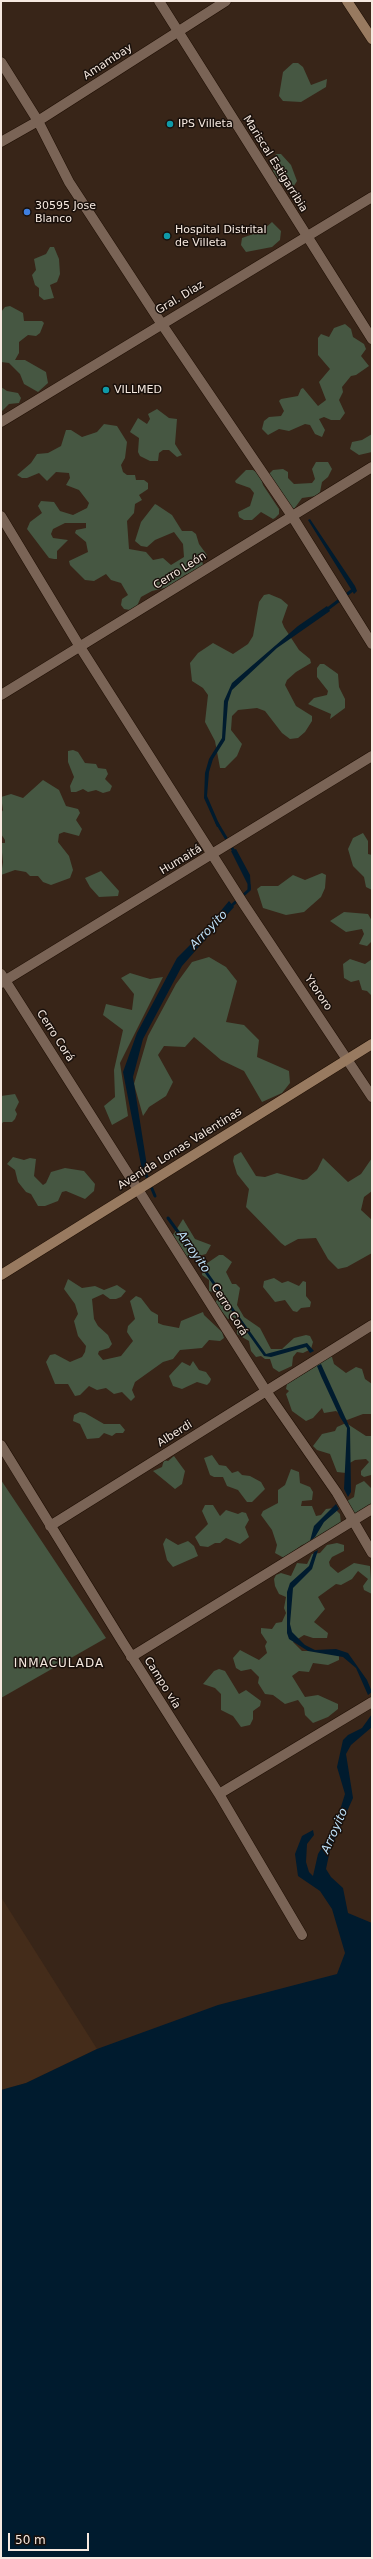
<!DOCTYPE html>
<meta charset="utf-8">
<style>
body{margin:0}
#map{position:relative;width:373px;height:2559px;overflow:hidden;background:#382518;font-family:"DejaVu Sans",sans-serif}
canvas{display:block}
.frame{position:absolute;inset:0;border:2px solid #f6e9e0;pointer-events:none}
.scale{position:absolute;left:8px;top:2533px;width:81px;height:18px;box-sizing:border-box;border:2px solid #f6e9e0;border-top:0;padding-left:5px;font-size:12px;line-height:14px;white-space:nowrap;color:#f6e9e0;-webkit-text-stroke:3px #19100b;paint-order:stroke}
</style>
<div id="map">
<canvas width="373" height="2559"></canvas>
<div class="frame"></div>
<div class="scale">50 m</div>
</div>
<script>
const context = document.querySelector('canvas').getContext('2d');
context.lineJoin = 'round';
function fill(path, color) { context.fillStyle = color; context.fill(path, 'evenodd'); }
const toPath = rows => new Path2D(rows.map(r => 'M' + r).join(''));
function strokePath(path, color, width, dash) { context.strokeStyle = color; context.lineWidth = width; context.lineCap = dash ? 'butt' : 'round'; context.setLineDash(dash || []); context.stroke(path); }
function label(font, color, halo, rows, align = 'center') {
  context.font = font + ' "DejaVu Sans",sans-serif'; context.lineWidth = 3; context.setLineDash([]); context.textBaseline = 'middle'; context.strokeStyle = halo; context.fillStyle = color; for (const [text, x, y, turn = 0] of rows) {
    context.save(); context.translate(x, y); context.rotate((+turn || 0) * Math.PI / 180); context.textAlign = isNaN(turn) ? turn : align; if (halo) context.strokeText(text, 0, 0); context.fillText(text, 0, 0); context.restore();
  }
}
const built = toPath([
 [1,1897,97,2049,26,2083,1,2090]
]);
const green = toPath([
 [293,63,298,63,303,67,311,85,327,79,326,87,301,102,283,101,279,96,283,72],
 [276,154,281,154,291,165,297,181,292,189,288,189,281,183,273,171,272,163],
 [272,222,281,231,280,240,272,247,246,252,241,245,242,238,262,231],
 [50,247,54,247,59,259,60,274,57,282,50,285,54,298,44,300,39,296,39,288,35,285,32,275,36,270,34,259,46,254],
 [10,306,23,313,24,321,42,321,44,323,40,333,36,336,28,335,19,342,19,353,15,360,25,360,46,372,48,383,38,392,24,384,20,374,9,363,1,362,1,312,5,307],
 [345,324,351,329,353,337,364,344,366,349,361,356,369,366,356,375,351,376,342,387,343,392,339,400,345,413,340,420,331,420,324,417,319,419,325,430,322,437,315,434,310,425,305,424,289,431,279,429,268,435,262,429,264,421,269,417,281,416,284,411,279,401,281,399,298,396,301,389,303,388,318,406,326,400,319,382,330,369,318,355,318,338,321,334,329,337,334,328],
 [1,387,7,391,18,393,21,398,19,403,9,404,1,412],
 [157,409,169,418,177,419,175,444,182,455,177,457,169,450,163,450,159,453,158,461,150,461,140,456,138,452,139,438,130,432,131,430,138,418,147,424,150,419,148,414],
 [104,424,117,426,127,442,125,458,121,465,123,472,127,475,135,475,136,480,144,480,148,483,148,489,139,495,142,500,135,504,134,513,127,521,129,549,146,552,153,560,163,558,171,565,184,557,183,544,174,532,155,540,147,547,141,546,135,541,141,522,155,504,157,505,172,515,182,531,192,531,196,534,199,544,207,555,202,560,203,565,198,570,185,575,168,587,152,591,141,597,137,606,130,610,124,609,121,605,122,599,128,595,121,583,111,580,106,574,94,581,85,580,70,565,69,561,88,552,86,542,75,533,76,530,86,528,86,523,65,523,53,529,51,534,53,538,68,540,57,551,57,559,54,559,49,558,27,529,30,522,42,513,38,506,41,501,54,502,60,511,73,515,87,508,89,503,79,490,66,485,70,478,69,473,56,472,47,481,39,473,27,478,22,478,17,475,31,463,37,454,48,453,61,446,66,430,71,430,82,437,97,432],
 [372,434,372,452,359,455,350,449,352,442,362,440],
 [316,462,328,462,332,469,328,477,322,482,320,492,316,496,302,498,294,509,291,508,269,474,273,470,283,469,288,472,288,478,294,484,312,483,315,479,312,469],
 [246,470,253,470,260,475,263,485,279,509,279,514,275,518,273,519,261,512,252,520,244,520,239,517,238,512,250,506,254,493,250,488,236,483,235,481],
 [269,594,281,599,288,605,282,622,284,627,299,650,310,659,311,663,296,672,287,680,285,685,296,706,312,716,312,721,305,732,298,738,290,739,282,733,265,711,257,708,238,710,232,716,231,730,242,744,237,756,225,768,220,768,215,741,205,722,208,695,203,688,192,681,190,663,198,653,213,643,233,654,248,644,253,636,259,602,264,595],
 [320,664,324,664,338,674,339,687,345,699,345,708,330,719,331,714,308,704,314,698,327,695,328,691,317,677,317,668],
 [73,750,78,752,85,763,96,764,98,768,106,769,108,774,105,779,112,786,110,791,103,793,96,790,88,792,83,789,76,792,71,792,70,786,74,777,68,762,68,751],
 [43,780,59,790,66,806,78,809,80,813,76,820,82,829,79,836,64,832,59,834,58,842,69,856,73,870,70,878,51,885,43,882,38,876,30,876,26,872,15,870,1,875,3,862,1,843,5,843,5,840,1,834,1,813,3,810,1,797,11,794,23,798],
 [363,833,368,841,368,854,372,855,372,890,366,887,364,877,353,866,348,849,353,838],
 [101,871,119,891,118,896,99,897,90,887,85,878],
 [322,873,326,875,325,888,321,897,304,912,286,915,263,908,257,889,261,886,278,886,293,875,305,880],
 [344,912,368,914,372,921,372,941,367,946,359,944,364,934,362,929,346,932,330,921],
 [209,957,226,967,237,981,226,1022,244,1025,259,1040,257,1057,289,1071,290,1083,282,1093,262,1102,244,1071,221,1060,194,1037,185,1047,164,1046,158,1055,173,1082,166,1096,149,1107,143,1116,134,1084,148,1036,176,984,192,962],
 [350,959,365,964,372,959,372,996,367,991,362,990,359,980,351,982,344,978,343,964],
 [130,973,150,979,163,977,120,1063,128,1116,112,1125,104,1106,115,1097,114,1070,123,1030,103,1015,106,1004,132,1010,134,994,121,978],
 [15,1094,19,1102,15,1110,17,1114,15,1119,12,1122,3,1122,1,1125,1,1096],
 [241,1152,256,1176,265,1177,277,1173,303,1180,307,1179,317,1170,323,1158,348,1182,361,1174,372,1158,372,1191,364,1197,361,1210,372,1220,372,1253,347,1267,338,1269,328,1259,316,1238,298,1239,285,1246,281,1243,246,1207,249,1189,237,1174,233,1161,234,1156],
 [13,1157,24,1160,30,1158,36,1159,34,1176,43,1185,46,1183,51,1172,65,1168,84,1171,95,1184,94,1191,85,1199,66,1191,62,1192,58,1201,45,1206,38,1206,31,1194,26,1192,18,1182,15,1170,7,1164],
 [183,1219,195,1239,211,1245,206,1254,187,1259,173,1235],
 [219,1255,223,1255,232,1262,226,1272,232,1284,236,1284,240,1288,237,1305,244,1317,260,1328,271,1349,282,1349,294,1338,306,1335,310,1336,313,1342,311,1349,303,1353,297,1352,293,1357,292,1366,279,1372,273,1368,270,1359,265,1359,261,1356,256,1357,251,1351,249,1341,237,1334,238,1320,233,1317,228,1319,216,1304,216,1301,221,1297,220,1293,209,1291,209,1280,202,1275,203,1266],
 [274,1278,282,1283,288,1281,299,1286,303,1281,306,1282,306,1296,311,1302,310,1307,301,1308,297,1312,293,1311,285,1300,275,1302,263,1287,264,1281],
 [68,1279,82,1288,95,1286,104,1290,117,1285,126,1291,121,1297,116,1299,110,1299,103,1294,92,1299,94,1319,98,1326,108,1335,112,1344,109,1348,99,1351,98,1354,103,1360,121,1356,133,1341,127,1332,128,1326,135,1319,130,1301,136,1296,141,1298,151,1311,158,1315,158,1323,163,1325,179,1328,181,1321,203,1312,204,1315,222,1332,224,1338,220,1341,209,1340,202,1348,180,1350,173,1359,163,1362,135,1382,132,1390,135,1397,131,1401,122,1392,114,1394,106,1388,97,1390,89,1386,80,1395,75,1396,68,1384,55,1384,46,1362,50,1355,55,1354,70,1362,82,1357,85,1352,86,1346,78,1336,74,1321,78,1314,75,1304,64,1289],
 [330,1356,332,1357,334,1364,346,1373,356,1367,362,1369,365,1379,372,1384,372,1414,363,1414,347,1420,336,1411,324,1413,322,1408,313,1418,306,1421,292,1411,286,1394,289,1391,286,1389,287,1384,315,1367,318,1362],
 [193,1361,199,1370,206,1372,211,1379,210,1382,207,1385,197,1382,182,1389,173,1386,169,1376,182,1362,190,1366],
 [80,1412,85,1413,104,1424,120,1424,125,1430,123,1433,116,1433,112,1436,104,1433,99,1438,87,1439,80,1424,73,1421,74,1415],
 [346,1423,366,1436,372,1436,371,1475,364,1477,361,1475,361,1471,369,1462,366,1459,355,1460,348,1464,346,1473,337,1472,330,1454,317,1450,313,1446,322,1434,335,1431,337,1427],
 [212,1455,219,1465,226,1466,232,1473,238,1471,242,1475,250,1476,261,1482,265,1489,252,1502,247,1502,238,1490,227,1486,223,1477,214,1477,210,1475,204,1458],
 [174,1456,185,1471,182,1484,175,1489,153,1471,162,1467,164,1460,168,1461],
 [291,1469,299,1472,300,1483,310,1487,313,1492,312,1500,302,1501,301,1506,312,1506,316,1516,321,1515,326,1509,334,1508,340,1514,341,1524,310,1543,302,1545,284,1558,275,1553,277,1545,272,1530,261,1515,263,1511,278,1503,278,1490,285,1485],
 [1,1480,106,1638,1,1698],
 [364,1481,372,1489,372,1507,351,1516,347,1501,354,1497,356,1485],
 [205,1505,213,1505,220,1516,226,1510,238,1514,242,1512,246,1513,249,1520,245,1527,249,1537,240,1544,226,1538,220,1543,215,1543,208,1547,200,1546,195,1537,208,1524,202,1511],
 [166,1538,178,1545,188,1541,194,1546,198,1556,173,1567,167,1560,163,1544],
 [337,1543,344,1545,344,1551,332,1557,329,1562,330,1566,338,1573,354,1563,370,1566,372,1594,364,1590,363,1586,368,1579,358,1571,352,1579,341,1585,336,1584,318,1597,325,1609,314,1622,328,1633,327,1638,313,1638,304,1635,293,1642,302,1651,328,1651,339,1655,339,1660,328,1665,313,1663,309,1672,299,1671,292,1676,305,1697,318,1695,338,1704,338,1709,328,1717,313,1723,305,1715,304,1708,298,1700,285,1704,273,1695,265,1694,258,1683,259,1677,251,1669,241,1671,236,1668,233,1658,240,1650,259,1660,267,1653,265,1646,267,1642,261,1633,261,1628,272,1629,276,1623,282,1622,286,1613,284,1608,286,1597,279,1594,275,1586,274,1579,276,1575,281,1573,291,1576,297,1563,307,1564,312,1554,320,1553,327,1545],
 [219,1669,225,1671,239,1694,246,1690,261,1701,260,1706,253,1711,253,1719,250,1725,241,1727,233,1716,221,1710,221,1694,215,1688,203,1684,214,1671]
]);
const water = toPath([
 [310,519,355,586,357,591,354,594,308,520],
 [327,606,330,611,277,648,232,690,228,702,225,740,213,759,209,772,207,796,220,826,217,827,204,798,205,773,209,759,222,738,224,701,232,683,298,626],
 [236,849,250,875,251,891,231,851],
 [229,901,234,907,182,966,143,1039,133,1077,147,1166,148,1173,143,1175,123,1072,137,1033,177,958,204,931],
 [179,1232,266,1354,307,1343,314,1351,310,1353,306,1347,271,1357,264,1356,177,1234],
 [321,1364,350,1428,351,1492,348,1497,344,1489,347,1428,340,1417,321,1376,317,1366],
 [336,1504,339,1509,324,1522,315,1537,310,1541,314,1526],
 [318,1550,312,1569,293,1588,290,1624,292,1632,305,1645,315,1650,336,1649,348,1653,367,1680,372,1692,368,1695,356,1668,343,1657,308,1651,289,1639,287,1633,287,1592,290,1583,309,1566,314,1552],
 [372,1714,372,1727,351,1745,346,1754,353,1798,330,1850,326,1869,331,1877,343,1888,348,1913,372,1923,372,2558,1,2558,1,2090,26,2083,97,2049,218,2005,337,1974,345,1953,332,1909,320,1891,298,1876,295,1854,302,1836,313,1830,314,1835,307,1844,306,1862,309,1872,313,1876,318,1854,335,1826,345,1794,337,1767,343,1740,348,1735,362,1728]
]);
const stream = toPath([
 [325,611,354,589],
 [217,823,235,853],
 [230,907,249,890,249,885],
 [145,1172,155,1196],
 [168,1218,181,1236]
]);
const street = toPath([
 [159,1,372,339],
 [1,62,38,121,69,182,161,323,292,516,372,644],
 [1,142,38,121,226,1],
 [1,422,372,197],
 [1,516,80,647,243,903,372,1097],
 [1,695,372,467],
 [1,974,266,1391,337,1493,372,1553],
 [1,983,372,756],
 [1,1445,123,1643,219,1794,302,1935],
 [50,1526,372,1325],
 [131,1657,372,1509],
 [219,1794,372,1702]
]);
const secondary = toPath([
 [347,1,372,39],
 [1,1275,372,1044]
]);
const markers = [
 [170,124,4,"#0f9aa8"],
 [27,212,4,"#3f7fe0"],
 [167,236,4,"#0f9aa8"],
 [106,390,4,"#0f9aa8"]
];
const streetNames = [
 ["Amambay",108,62,-33],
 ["Mariscal Estigarribia",275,164,58],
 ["Gral. Diaz",180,298,-31],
 ["Cerro León",180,571,-32],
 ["Humaitá",181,860,-31],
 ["Ytororo",318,993,56],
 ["Cerro Corá",55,1036,57],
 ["Avenida Lomas Valentinas",180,1149,-32],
 ["Cerro Corá",229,1310,58],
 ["Alberdi",175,1434,-32],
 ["Campo vía",162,1683,58]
];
const poiNames = [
 ["IPS Villeta",178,124],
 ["30595 Jose",35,206],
 ["Blanco",35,219],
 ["Hospital Distrital",175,230],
 ["de Villeta",175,243],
 ["VILLMED",114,390]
];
const waterNames = [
 ["Arroyito",209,930,-46],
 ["Arroyito",193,1252,55],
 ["Arroyito",335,1831,-66]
];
const neighbourhoodNames = [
 ["INMACULADA",59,1664]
];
fill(built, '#442c1a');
fill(green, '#465742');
fill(water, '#001b2e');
strokePath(stream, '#001b2e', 3);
strokePath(street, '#1e0e03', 11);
strokePath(secondary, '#1e0e03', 11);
strokePath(street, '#7a6456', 10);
strokePath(secondary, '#987a60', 10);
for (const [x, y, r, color] of markers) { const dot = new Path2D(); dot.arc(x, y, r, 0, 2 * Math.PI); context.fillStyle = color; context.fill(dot); strokePath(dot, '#19100b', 1.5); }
label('11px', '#f6e9e0', '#19100b', streetNames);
label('11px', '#f6e9e0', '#19100b', poiNames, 'left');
label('italic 12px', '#bde0f8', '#19100b', waterNames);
context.letterSpacing = '1px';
label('12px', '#f6e9e0', '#19100b', neighbourhoodNames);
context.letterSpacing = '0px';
</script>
